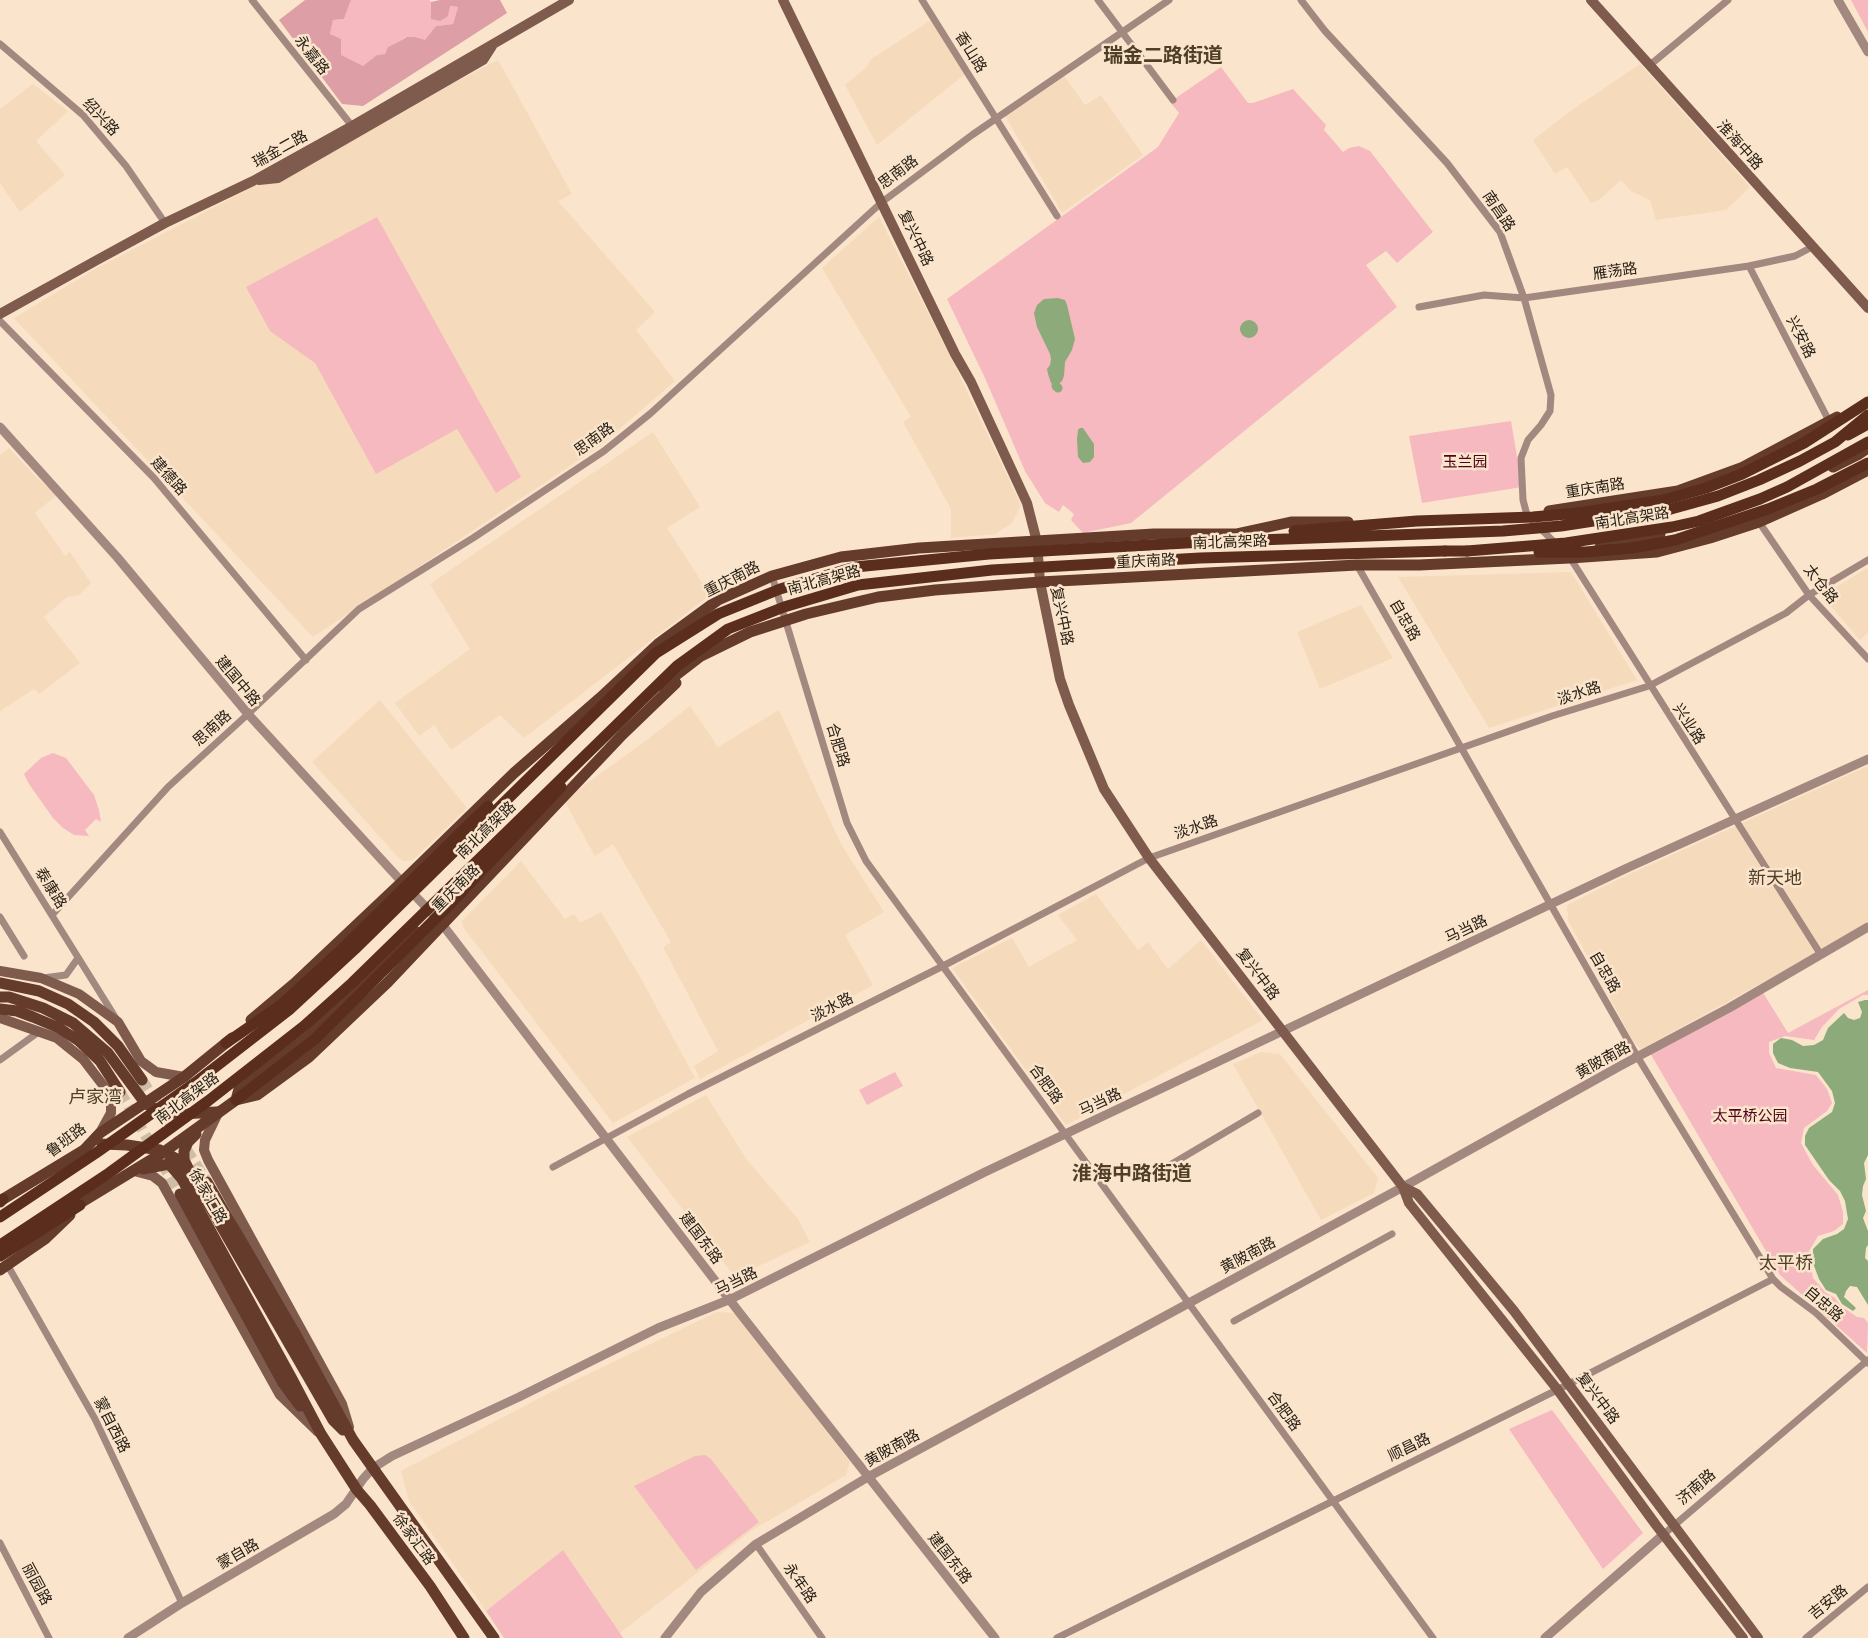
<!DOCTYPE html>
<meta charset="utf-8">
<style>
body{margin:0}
canvas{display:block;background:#fae4cb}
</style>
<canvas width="1868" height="1638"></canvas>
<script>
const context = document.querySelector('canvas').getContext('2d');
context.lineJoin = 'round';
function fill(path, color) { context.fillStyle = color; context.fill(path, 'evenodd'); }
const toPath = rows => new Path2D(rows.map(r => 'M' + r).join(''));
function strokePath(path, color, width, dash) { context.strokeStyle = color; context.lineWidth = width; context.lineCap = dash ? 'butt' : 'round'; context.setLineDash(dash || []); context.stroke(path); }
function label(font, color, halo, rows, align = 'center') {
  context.font = font + ' Ubuntu,"Noto Sans SC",sans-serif'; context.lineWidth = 5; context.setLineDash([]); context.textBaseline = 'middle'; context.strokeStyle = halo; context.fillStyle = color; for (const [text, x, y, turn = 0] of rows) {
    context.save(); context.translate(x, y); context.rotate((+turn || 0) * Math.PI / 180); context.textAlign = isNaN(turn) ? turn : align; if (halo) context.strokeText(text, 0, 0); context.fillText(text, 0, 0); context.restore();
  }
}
const built = toPath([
 [931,20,965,74,877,145,845,85,867,67,870,60],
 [498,60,572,194,558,201,655,312,636,330,675,381,600,446,313,637,14,318,95,269],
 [1640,64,1750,187,1726,210,1656,220,1650,200,1631,191,1621,180,1599,200,1591,203,1567,167,1555,174,1533,140,1569,112],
 [1064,76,1085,105,1101,95,1143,155,1062,213,1005,116],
 [33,84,68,111,36,141,65,175,20,212,0,183,0,109],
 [879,217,955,366,1021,505,1012,523,995,534,951,538,951,509,903,422,911,417,822,268],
 [653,432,700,507,667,528,710,595,524,738,500,715,451,750,434,725,419,736,395,703,470,649,430,584],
 [9,448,36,477,57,495,35,513,65,556,70,552,91,583,79,595,67,597,44,617,80,663,39,694,34,689,0,711,0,455],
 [1867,568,1868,570,1868,633,1860,640,1822,596],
 [1571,572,1637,680,1489,728,1398,577],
 [1361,605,1393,658,1320,689,1297,632],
 [380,700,467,808,414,859,409,861,403,861,399,858,312,762],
 [690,706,718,747,779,710,841,844,884,912,845,935,873,985,700,1079,694,1066,718,1051,663,947,671,942,613,844,595,856,564,800,648,739],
 [1868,766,1868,925,1641,1049,1634,1043,1568,920,1567,905,1619,879],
 [521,861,565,919,574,914,580,923,601,912,640,977,695,1078,613,1123,463,927,462,921],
 [1096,894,1138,950,1148,942,1168,969,1201,940,1263,1020,1066,1125,952,968,1012,938,1029,967,1077,940,1058,915],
 [1261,1052,1280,1054,1378,1178,1374,1193,1321,1220,1233,1064],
 [706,1095,747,1160,798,1219,810,1242,735,1277,627,1137],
 [717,1312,735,1313,850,1462,846,1475,751,1531,620,1633,563,1550,486,1611,409,1501,401,1471,553,1391]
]);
const green = toPath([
 [351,0,429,0,431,2,431,19,450,6,458,7,453,24,436,26,425,41,415,37,406,37,388,47,385,54,377,55,363,67,340,55,330,34,333,20,344,19],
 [1851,0,1868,0,1868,32],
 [1221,67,1248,103,1253,103,1293,89,1326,125,1324,130,1343,152,1349,148,1359,146,1370,151,1433,232,1397,263,1386,251,1366,265,1397,307,1131,523,1083,533,1071,520,1074,514,1063,505,1059,512,1045,503,1025,471,985,378,947,299,1158,147,1179,113,1170,102],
 [377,217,521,477,496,493,457,429,376,474,315,363,270,331,246,287],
 [1511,421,1522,487,1422,503,1409,436],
 [53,753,66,758,94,795,99,810,101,822,96,819,85,830,89,836,74,835,63,828,53,818,29,784,24,774,41,758],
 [1868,990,1868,995,1863,995,1839,1009,1822,1027,1814,1040,1785,1036,1769,1042,1769,1053,1776,1068,1816,1075,1827,1089,1832,1103,1827,1111,1804,1128,1801,1143,1813,1165,1838,1195,1843,1212,1843,1224,1834,1231,1818,1236,1808,1253,1813,1278,1826,1293,1835,1298,1841,1306,1857,1317,1864,1318,1868,1323,1867,1353,1780,1275,1650,1053,1762,991,1788,1033],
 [895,1072,903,1086,867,1105,859,1090],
 [1552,1410,1643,1533,1603,1569,1509,1429],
 [705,1455,711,1459,759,1522,696,1570,634,1486,695,1456],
 [563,1550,620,1633,623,1638,504,1638,486,1611]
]);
const forest = toPath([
 [305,0,351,0,344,19,333,20,330,34,341,39,341,55,363,66,377,55,385,54,388,47,407,37,415,37,425,40,436,26,453,24,458,7,450,6,448,16,440,21,431,19,431,2,440,0,500,0,507,13,363,106,342,104,279,20]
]);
const water = toPath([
 [1058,298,1065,300,1067,305,1075,339,1072,350,1065,362,1064,376,1062,381,1056,386,1051,383,1048,374,1047,369,1050,365,1051,359,1050,354,1037,327,1034,313,1037,305,1044,299],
 '1240 329a9 9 0 1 1 18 0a9 9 0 1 1-18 0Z',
 [1080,428,1083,428,1094,444,1094,457,1090,462,1083,463,1078,457,1077,439,1078,430],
 [1865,1000,1868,1000,1868,1155,1864,1163,1866,1179,1863,1186,1862,1195,1866,1211,1863,1218,1868,1231,1868,1245,1866,1248,1865,1258,1868,1261,1868,1305,1857,1287,1850,1286,1846,1291,1844,1297,1856,1308,1853,1311,1842,1304,1836,1294,1826,1290,1819,1279,1813,1263,1813,1249,1823,1239,1837,1234,1844,1229,1848,1219,1845,1201,1840,1191,1829,1180,1805,1145,1805,1136,1809,1128,1832,1112,1835,1103,1832,1091,1818,1072,1790,1068,1778,1063,1773,1053,1773,1044,1781,1038,1792,1040,1803,1046,1814,1045,1823,1040,1828,1028,1844,1013,1848,1018,1854,1020,1860,1018,1862,1012,1858,1002]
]);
const canal = toPath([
 [1056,386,1058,388]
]);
const primaryTunnel = toPath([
 [142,1080,207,1182],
 [120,1092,180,1194]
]);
const minor = toPath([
 [252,0,352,126],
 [922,0,1057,216],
 [1098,0,1173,100],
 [1301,0,1325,31,1447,163,1500,232,1524,298,1551,395,1550,411,1541,425,1528,440,1521,458,1523,500,1527,515,1531,519],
 [0,44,83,115,126,166,165,223],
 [1650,65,1728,0],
 [1749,266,1829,421],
 [1419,307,1484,295,1524,298,1749,266,1795,256,1812,247],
 [0,321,154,478,306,660],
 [1759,522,1809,595,1868,659],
 [1538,526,1557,545],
 [1569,556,1821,955],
 [1357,565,1637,1056,1773,1279,1781,1287,1816,1313,1868,1363],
 [772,576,847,823,866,861,1433,1638],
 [0,832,117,1020],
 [52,915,168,787,248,714,359,609,473,538,604,451,651,413,882,202,972,135,1169,0],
 [0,917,24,956],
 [43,978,66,975,78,958],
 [0,1060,40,1031],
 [1170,1165,1258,1113],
 [553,1167,688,1094,943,966,1149,858,1552,716,1649,686,1786,613,1809,595,1868,560],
 [8,1266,95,1419,182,1603],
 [1234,1321,1392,1234],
 [1664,1534,1868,1360],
 [0,1543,49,1638],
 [756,1544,822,1638],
 [1057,1638,1569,1384,1773,1279],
 [1806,1638,1868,1587]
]);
const tertiary = toPath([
 [1838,0,1868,52],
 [0,427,117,557,248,714,402,882,442,924,739,1312,995,1638],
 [128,1638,182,1603,334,1514,346,1504,363,1479,373,1468,392,1456,519,1397,658,1328,731,1299,985,1172,1627,868,1868,759],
 [665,1638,701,1592,756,1544,868,1477,1403,1187,1620,1066,1729,1008,1868,927],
 [1545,1638,1664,1534]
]);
const secondary = toPath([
 [783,0,955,354,971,382,1027,503,1037,542,1040,582,1060,679,1069,705,1104,789,1149,858,1403,1187,1409,1203,1557,1389,1656,1525,1743,1638],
 [1591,0,1868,308],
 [259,180,278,178,483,60,492,46],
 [0,314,97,260,165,223,253,181,352,126,569,0],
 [0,971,41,978,79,994,118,1022,141,1061,156,1072,184,1077],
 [0,1018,57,1038,83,1059,106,1089,111,1101,111,1113,100,1133],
 [219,1111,205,1140,204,1150,208,1160,342,1404,349,1427],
 [134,1171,153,1176,162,1183,280,1395,318,1432],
 [1403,1187,1417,1194,1514,1311,1758,1638]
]);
const primary = toPath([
 [1833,467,1859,454,1868,448],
 [1549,511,1678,491,1741,468,1837,417],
 [1600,547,1660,534],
 [662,686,701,656,750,632,806,614,878,597,935,590,1040,582,1357,565,1419,565,1570,558,1657,552,1710,538,1759,522,1822,494,1868,470],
 [0,983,39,991,68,1004,94,1022,118,1046,142,1080],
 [0,997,9,997,43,1008,73,1023,108,1053,145,1103,151,1107,163,1112,182,1114,216,1112],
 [0,1009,17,1011,33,1017,59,1028,79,1041,100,1061,120,1092],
 [251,1020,295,983,402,882,514,773,600,698,658,644,718,600,772,576,841,557,919,548,1154,534,1236,534,1291,522,1348,522],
 [236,1100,239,1089,310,1035,415,931],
 [196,1134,188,1142,184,1151,184,1160,190,1172,333,1420,343,1430],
 [102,1144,127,1145,160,1150,179,1160,187,1169],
 [143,1169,169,1164,182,1179,292,1379,321,1434,357,1490,370,1505,430,1586,464,1638],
 [207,1182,296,1335,353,1440,494,1638],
 [180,1194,283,1383,300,1406],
 [0,1201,84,1150,100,1133,184,1077,232,1038],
 [72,1208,164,1152,236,1100,257,1095,309,1057,388,982,623,734,676,683],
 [0,1270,45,1239,70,1215]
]);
const trunk = toPath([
 [1848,435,1868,424],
 [1578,513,1664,500,1706,488,1742,474,1804,443,1868,402],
 [1632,548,1675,540,1768,509,1817,489,1868,463],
 [1445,551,1467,551],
 [226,1043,281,1005],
 [236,1100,315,1039],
 [0,1202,3,1199],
 [0,1256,80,1205]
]);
const trunkBridge = toPath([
 [1294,531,1417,521,1533,517,1578,513],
 [1467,551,1566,543,1672,527,1699,521,1760,499,1787,487,1868,442],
 [1539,552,1586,552,1632,548],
 [281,1005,340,951,488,806],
 [315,1039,452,902,561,787],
 [0,1217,96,1153,196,1082,289,1010,355,949,656,653,718,614,780,589,855,567,989,554,1204,542,1503,531,1561,526,1671,509,1718,496,1759,480,1800,461,1835,442,1868,415],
 [0,1245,109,1173,208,1101,304,1026,352,983,677,666,728,629,784,607,858,585,992,570,1200,558,1445,551]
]);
const streetNames = [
 ["香山路",971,52,58],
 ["永嘉路",312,55,52],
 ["绍兴路",101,117,47],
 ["淮海中路",1740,145,48],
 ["瑞金二路",280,149,-29],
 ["思南路",898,172,-37],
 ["南昌路",1499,211,56],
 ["复兴中路",916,238,64],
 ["雁荡路",1615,271,-8],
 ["兴安路",1801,337,63],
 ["思南路",594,439,-36],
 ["建德路",169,476,48],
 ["重庆南路",1595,488,-9],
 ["南北高架路",1632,518,-9],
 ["南北高架路",1230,542,-2],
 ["重庆南路",1146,561,-3],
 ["重庆南路",732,579,-27],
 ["南北高架路",824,580,-15],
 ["太仓路",1821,584,52],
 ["复兴中路",1062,616,78],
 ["自忠路",1405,620,60],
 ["建国中路",238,681,50],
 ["淡水路",1579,693,-18],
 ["兴业路",1689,724,57],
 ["思南路",212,728,-42],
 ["合肥路",838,745,73],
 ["淡水路",1196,827,-19],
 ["南北高架路",486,830,-44],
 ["泰康路",51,888,58],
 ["重庆南路",456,888,-45],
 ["马当路",1466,929,-26],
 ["自忠路",1605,972,60],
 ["复兴中路",1258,974,53],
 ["淡水路",832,1007,-27],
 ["黄陂南路",1603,1060,-29],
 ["合肥路",1046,1084,54],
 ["南北高架路",187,1098,-37],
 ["马当路",1100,1102,-25],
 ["鲁班路",66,1140,-37],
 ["徐家汇路",208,1196,60],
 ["建国东路",701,1238,53],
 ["黄陂南路",1248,1255,-28],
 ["马当路",736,1281,-26],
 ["自忠路",1824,1304,40],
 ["复兴中路",1598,1398,53],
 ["合肥路",1284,1411,54],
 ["蒙自西路",112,1425,63],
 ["顺昌路",1409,1447,-26],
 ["黄陂南路",892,1448,-29],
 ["济南路",1696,1487,-41],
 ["徐家汇路",414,1539,54],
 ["蒙自路",238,1554,-30],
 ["建国东路",950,1558,52],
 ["永年路",800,1583,55],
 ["丽园路",37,1584,62],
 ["吉安路",1828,1602,-39]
];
const parkNames = [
 ["玉兰园",1465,462],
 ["太平桥公园",1750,1116]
];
const quarterNames = [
 ["新天地",1775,878],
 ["卢家湾",95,1097],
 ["太平桥",1786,1263]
];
const districtNames = [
 ["瑞金二路街道",1163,55],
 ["淮海中路街道",1132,1173]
];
fill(built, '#f5dbbb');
fill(green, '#f6b9c0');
fill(forest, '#de9ea6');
fill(water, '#8caa7a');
strokePath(canal, '#8caa7a', 9);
strokePath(primaryTunnel, '#d0bda7', 11, [11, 5.5]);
strokePath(minor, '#a2887f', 7);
strokePath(tertiary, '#a2887f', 9);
strokePath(secondary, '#7f5b4e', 10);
strokePath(primary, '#653b2b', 11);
strokePath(trunk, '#5a2d1c', 11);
strokePath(trunkBridge, '#5a2d1c', 11);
label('15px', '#282016', '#fae4cb', streetNames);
label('15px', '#50041c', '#fae4cb', parkNames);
label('18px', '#4f3e28', '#fae4cb', quarterNames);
label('bold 20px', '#4f3e28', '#fae4cb', districtNames);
</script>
